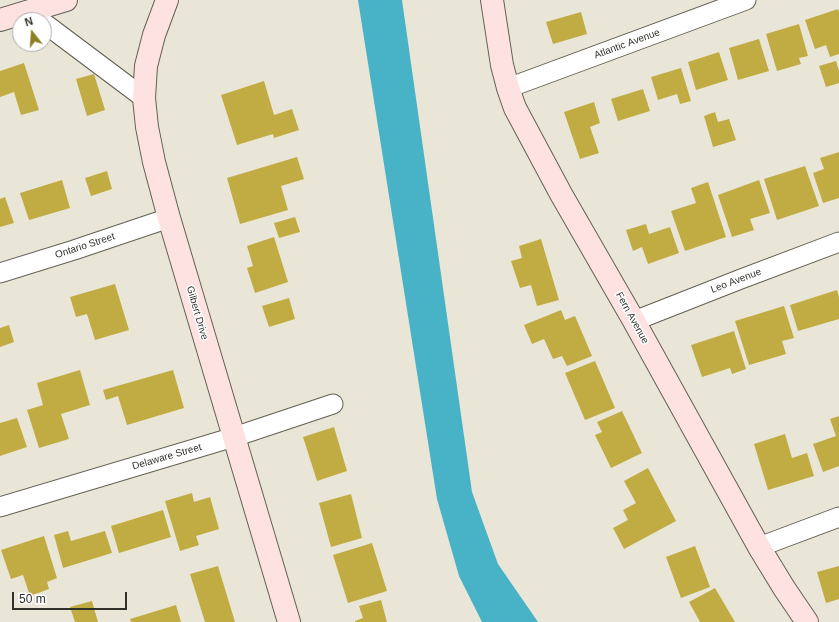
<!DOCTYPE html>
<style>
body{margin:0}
#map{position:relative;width:839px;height:622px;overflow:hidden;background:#e9e6d8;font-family:Arial,sans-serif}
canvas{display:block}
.north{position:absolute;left:12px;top:12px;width:40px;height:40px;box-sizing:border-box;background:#fff;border:1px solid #adacaa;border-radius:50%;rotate:343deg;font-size:11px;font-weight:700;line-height:16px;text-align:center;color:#31302b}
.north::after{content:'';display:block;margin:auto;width:14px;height:18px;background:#8c7f25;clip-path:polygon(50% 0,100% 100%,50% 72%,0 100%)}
.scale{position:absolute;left:12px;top:592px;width:115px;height:18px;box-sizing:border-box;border:2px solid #31302b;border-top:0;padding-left:5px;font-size:12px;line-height:14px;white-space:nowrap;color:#31302b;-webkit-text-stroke:3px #fff;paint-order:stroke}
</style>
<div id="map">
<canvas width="839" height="622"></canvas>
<div class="north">N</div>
<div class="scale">50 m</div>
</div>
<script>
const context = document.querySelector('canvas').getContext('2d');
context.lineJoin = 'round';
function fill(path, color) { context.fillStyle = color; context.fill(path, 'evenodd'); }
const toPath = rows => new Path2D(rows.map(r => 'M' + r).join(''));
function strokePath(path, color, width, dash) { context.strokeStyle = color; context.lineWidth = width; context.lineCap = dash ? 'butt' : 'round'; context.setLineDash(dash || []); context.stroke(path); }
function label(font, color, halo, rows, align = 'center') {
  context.font = font + ' Arial,sans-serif'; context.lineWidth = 3; context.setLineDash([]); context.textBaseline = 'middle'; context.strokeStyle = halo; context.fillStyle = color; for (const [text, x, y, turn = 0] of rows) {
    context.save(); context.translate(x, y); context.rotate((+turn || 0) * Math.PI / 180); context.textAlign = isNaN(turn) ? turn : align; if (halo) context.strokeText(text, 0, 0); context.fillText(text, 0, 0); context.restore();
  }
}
const water = toPath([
 [358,0,402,0,472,492,498,564,538,622,482,622,459,576,437,499]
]);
const building = toPath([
 [838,9,839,12,839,54,830,57,826,45,815,49,805,20],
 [581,12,587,34,553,44,546,22],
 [799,24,808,56,799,58,801,64,777,71,766,34],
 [759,39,769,71,738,80,729,48],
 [719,52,728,80,696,90,688,62],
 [836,61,839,71,839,83,826,87,819,66],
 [24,63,39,110,21,115,14,92,0,97,0,71],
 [681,68,691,101,680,104,677,94,658,100,651,77],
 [94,74,105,110,87,116,76,79],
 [264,81,274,115,292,109,299,130,274,138,273,134,237,145,221,95],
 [643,89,650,111,618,121,611,99],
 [594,102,600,123,590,127,599,153,580,159,564,112],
 [715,112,718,122,729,119,736,140,713,147,704,116],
 [839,152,839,198,823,203,813,173,824,169,820,158],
 [297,157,304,179,281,186,288,210,240,224,227,178],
 [805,166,819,206,777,220,764,179],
 [107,171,112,189,91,196,85,178],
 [62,180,70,208,29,220,20,193],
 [759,180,770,213,750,219,754,230,732,237,718,195],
 [708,182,726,237,685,251,671,211,696,203,691,188],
 [5,197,14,223,0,227,0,199],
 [295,217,300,232,279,238,274,223],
 [646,224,649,234,670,227,679,253,648,264,642,247,633,251,626,230],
 [274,237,288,282,255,293,247,268,253,266,247,246],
 [541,239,559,300,537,306,531,285,520,288,511,261,522,258,519,246],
 [115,284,129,330,95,340,87,314,76,317,70,297],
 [837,290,839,297,839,319,798,331,790,305],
 [289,298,295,319,269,327,262,306],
 [784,306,794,338,782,341,786,354,749,365,735,321],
 [561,310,565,320,575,316,592,356,567,366,562,356,553,359,544,339,532,344,524,325],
 [9,325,14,342,0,347,0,328],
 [734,331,746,369,732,374,730,368,702,377,691,345],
 [595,361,615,408,585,420,565,373],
 [80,370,90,405,61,414,69,439,39,448,27,410,43,405,37,383],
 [173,370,184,408,127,425,118,396,106,400,103,390],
 [622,411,642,453,611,468,595,435,602,432,597,422],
 [839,416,839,466,823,472,813,444,836,436,830,419],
 [17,418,27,447,0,456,0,423],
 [334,427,347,471,317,481,303,437],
 [785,434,792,458,807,453,814,476,768,490,754,444],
 [648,468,676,521,624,549,613,528,628,520,623,510,636,503,624,481],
 [192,493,194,502,210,497,219,529,196,536,199,545,180,551,165,501],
 [351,494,362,538,331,547,319,503],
 [163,510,171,537,119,553,111,526],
 [68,531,71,541,105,531,112,553,63,568,54,535],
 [44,536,57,578,47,582,49,589,30,596,23,575,11,579,1,550],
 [372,543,387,591,348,603,333,555],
 [695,546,710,587,681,598,666,557],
 [218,566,235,622,205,622,190,574],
 [839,566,839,599,826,603,817,572],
 [715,588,735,622,700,622,689,602],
 [381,600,387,622,355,622,355,621,363,618,359,606],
 [92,601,98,622,75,622,70,607],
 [176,605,181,622,131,622,130,619]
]);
const street = toPath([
 [44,23,144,98],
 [508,88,746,0],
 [0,273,74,250,169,218],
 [634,321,741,279,839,242],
 [0,507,234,437,333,404],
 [759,547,839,517]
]);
const secondary = toPath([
 [167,0,154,35,146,66,144,98,147,127,154,162,169,218,289,622],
 [492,0,502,65,508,88,515,108,561,194,634,321,759,547,784,588,807,622],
 [0,20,66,0]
]);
const streetNames = [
 ["Atlantic Avenue",627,44,-20],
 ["Ontario Street",85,246,-18],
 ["Leo Avenue",736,281,-21],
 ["Gilbert Drive",197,313,74],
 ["Fern Avenue",632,318,61],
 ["Delaware Street",167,457,-16]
];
fill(water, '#48b2c7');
fill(building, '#c1ac43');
strokePath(street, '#626053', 21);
strokePath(secondary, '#626053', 24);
strokePath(street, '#fff', 19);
strokePath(secondary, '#fee2e2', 22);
label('10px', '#31302b', '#fff', streetNames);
</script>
